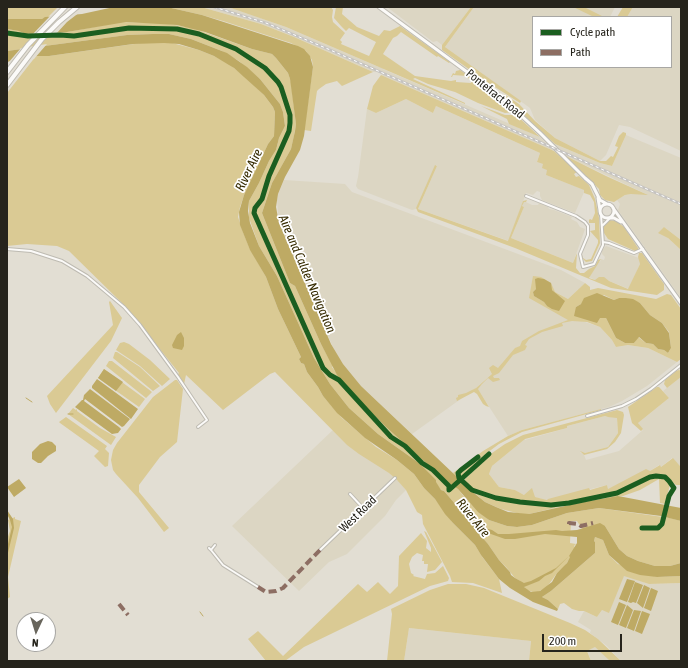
<!DOCTYPE html>
<style>
body{margin:0}
#map{position:relative;width:688px;height:668px;overflow:hidden;background:#e2ded3;font-family:"Asap Condensed",sans-serif}
canvas{display:block}
.frame{position:absolute;inset:0;border:8px solid #26241c;pointer-events:none}
.legend{position:absolute;left:532px;top:16px;width:140px;height:52px;box-sizing:border-box;background:#fff;border:1px solid #a8a7a4;margin:0;padding:5px 7px;list-style:none;font-size:12px;color:#26241c}
.legend li{display:flex;align-items:center;gap:8px;height:20px}
.legend b{width:20px;border:1px solid #a8a7a4}
.north{position:absolute;left:16px;top:612px;width:40px;height:40px;box-sizing:border-box;background:#fff;border:1px solid #a8a7a4;border-radius:50%;rotate:184deg;font-size:11px;font-weight:700;line-height:16px;text-align:center;color:#26241c}
.north::after{content:'';display:block;margin:auto;width:14px;height:18px;background:#68655c;clip-path:polygon(50% 0,100% 100%,50% 72%,0 100%)}
.scale{position:absolute;left:542px;top:634px;width:80px;height:18px;box-sizing:border-box;border:2px solid #26241c;border-top:0;padding-left:5px;font-size:12px;line-height:14px;white-space:nowrap;color:#26241c;-webkit-text-stroke:3px #fff;paint-order:stroke}
</style>
<div id="map">
<canvas width="688" height="668"></canvas>
<div class="frame"></div>
<ul class="legend">
<li><b style="height:5px;background:#1b5e20"></b>Cycle path</li>
<li><b style="height:5px;background:#8d6e63"></b>Path</li>
</ul>
<div class="north">N</div>
<div class="scale">200 m</div>
</div>
<script>
const context = document.querySelector('canvas').getContext('2d');
context.lineJoin = 'round';
function fill(path, color) { context.fillStyle = color; context.fill(path, 'evenodd'); }
const toPath = rows => new Path2D(rows.map(r => 'M' + r).join(''));
function strokePath(path, color, width, dash) { context.strokeStyle = color; context.lineWidth = width; context.lineCap = dash ? 'butt' : 'round'; context.setLineDash(dash || []); context.stroke(path); }
function label(font, color, halo, rows, align = 'center') {
  context.font = font + ' "Asap Condensed",sans-serif'; context.lineWidth = 3.5; context.setLineDash([]); context.textBaseline = 'middle'; context.strokeStyle = halo; context.fillStyle = color; for (const [text, x, y, turn = 0] of rows) {
    context.save(); context.translate(x, y); context.rotate((+turn || 0) * Math.PI / 180); context.textAlign = isNaN(turn) ? turn : align; if (halo) context.strokeText(text, 0, 0); context.fillText(text, 0, 0); context.restore();
  }
}
const built = toPath([
 [201,7,228,7,244,12,286,27,379,67,382,65,383,69,540,137,554,151,381,75,382,74,377,72,373,72,294,37,261,24],
 [387,7,471,7,442,45,437,41,433,42],
 [474,7,615,7,610,17,533,17,533,67,671,67,671,17,627,17,633,7,681,7,681,151,630,127,619,125,606,155,600,161,555,138,535,120,530,108,445,47],
 [406,99,433,113,436,106,540,153,537,162,543,164,548,170,546,175,585,190,575,213,542,200,540,196,540,192,537,191,533,195,526,193,509,241,418,209,437,166,436,165,416,209,412,210,358,189,356,186,358,177,367,109,376,113],
 [626,135,681,158,681,240,664,227,668,238,681,250,681,298,618,210,620,204,617,200,625,195,637,193,646,194,566,156,555,144,600,163,612,166],
 [284,180,345,184,352,192,561,270,585,283,568,299,555,292,541,277,576,319,600,327,612,340,616,347,628,345,648,348,677,362,647,386,622,401,609,407,522,430,508,436,477,388,494,372,476,388,412,434,361,386,343,364,335,352,279,223,277,200,278,194],
 [524,201,532,205,538,205,539,203,548,207,549,209,554,210,572,217,571,219,577,222,580,227,585,229,573,263,511,238,524,207,522,206],
 [606,246,639,258,640,264,629,289,609,281,595,280,589,277,598,262,600,262,601,259,604,260,605,257,602,254,602,250],
 [681,377,681,465,680,466,672,458,661,467,659,465,650,471,608,489,607,485,547,500,524,495,515,490,499,487,489,474,492,466,525,439,525,440,567,428,567,426,605,416,608,417,617,417,618,433,608,447,585,453,580,452,584,455,586,460,619,451,643,430,638,423,669,398,663,391],
 [334,429,382,466,407,489,396,500,385,516,347,554,329,562,299,591,232,526],
 [624,575,649,584,681,583,681,661,621,661,607,646,590,633,591,630,578,622,584,611,597,617,602,610,609,612],
 [409,628,531,641,529,661,404,661],
 [595,647,606,656,610,661,591,661,587,650]
]);
const green = toPath([
 [7,7,58,7,48,17,42,19,7,19],
 [167,7,201,7,261,24,294,37,373,72,342,86,337,81,326,84,319,89,317,91,311,131,304,130,313,67,312,60,306,51,291,43,223,21,202,15],
 [228,7,331,7,333,10,332,17,333,22,345,33,340,40,342,42,341,44,369,56,376,42,349,28,346,31,341,26,334,18,336,7,343,7,342,14,357,27,379,36,384,30,390,31,400,26,450,62,449,63,438,56,437,57,401,32,397,36,393,38,383,54,415,76,451,81,456,80,456,82,471,83,472,79,468,78,467,76,453,75,452,77,451,77,453,73,455,74,456,71,460,70,491,92,513,112,505,113,478,103,455,92,428,84,415,78,413,79,465,103,465,104,286,27],
 [471,7,474,7,445,47,521,101,520,103,487,82,442,50,442,45],
 [573,7,584,7,604,17,591,17,592,16],
 [623,7,633,7,627,17,617,17],
 [121,22,163,23,192,28,252,49,272,54,276,58,288,73,291,82,296,124,294,136,291,149,272,183,262,213,290,283,295,286,321,344,333,366,332,367,349,390,386,427,447,482,458,489,465,498,489,520,507,526,517,527,532,525,567,513,599,508,670,518,681,521,681,563,670,566,655,566,638,561,627,556,619,549,605,526,582,529,577,521,571,521,570,543,576,544,574,546,576,549,575,554,571,556,565,566,557,573,547,587,536,593,526,590,520,581,515,578,506,567,499,560,488,544,474,529,462,512,444,491,441,490,419,463,378,434,349,408,330,384,314,358,277,276,259,246,249,218,249,201,259,183,269,161,276,150,279,138,285,126,283,112,280,104,260,79,239,61,222,51,191,39,169,34,153,34,127,35,7,51,7,29,20,31,26,34,67,32],
 [141,43,172,43,199,50,214,56,229,64,244,76,264,95,273,107,275,112,274,136,268,144,244,195,240,207,238,217,243,232,249,247,266,277,278,309,301,357,299,359,301,363,304,364,307,372,318,387,323,396,342,418,376,447,397,460,414,474,424,488,435,499,453,523,475,545,483,558,499,579,502,593,473,583,452,582,450,576,423,524,422,515,417,512,406,490,397,480,389,473,359,454,347,445,275,372,270,374,223,410,186,375,184,384,178,374,179,373,126,307,69,251,57,246,27,244,7,246,7,93,36,56,49,56],
 [381,75,554,151,577,172,574,174,576,177,579,176,589,185,595,199,599,218,600,243,592,261,586,262,583,259,582,257,582,255,583,258,586,260,591,259,598,243,598,240,590,231,595,230,595,223,589,223,589,220,590,219,592,220,595,213,594,202,590,195,584,193,584,190,546,175,547,170,542,168,543,164,537,162,540,153,436,106,433,113,406,99,376,113,367,109,373,86],
 [504,94,519,104,535,121,555,138,600,161,606,161,611,156,613,157,618,147,615,146,619,136,623,132,626,133,626,135,612,166,600,163,555,144,503,96],
 [481,106,505,115,512,115,515,114,540,137,509,124,507,119],
 [566,156,606,176,648,195,631,194,625,195,614,202,605,200,600,195,599,189],
 [435,165,437,166,418,209,508,241,523,201,527,200,526,202,524,202,522,206,524,207,511,238,573,263,577,253,576,268,580,273,584,273,589,269,595,266,598,260,601,259,589,278,595,280,599,277,604,277,609,281,628,289,640,264,638,257,639,253,642,253,664,284,664,290,657,295,611,288,515,248,418,212,416,208],
 [609,220,616,221,624,227,638,248,638,250,635,251,608,239,604,233,603,229,605,223],
 [664,227,681,240,681,250,668,238,658,233],
 [533,276,541,277,551,283,555,292,568,299,585,283,590,287,590,290,598,288,656,299,667,294,671,295,681,309,681,359,677,362,648,348,628,345,616,347,612,340,600,327,587,322,572,321,562,323,563,326,542,332,529,339,525,345,527,346,525,350,513,355,499,373,493,376,494,378,499,378,500,380,493,382,488,378,482,384,478,389,489,407,486,406,483,404,477,394,474,392,457,401,456,398,458,397,458,395,466,393,476,388,492,374,489,368,493,365,498,368,515,348,520,346,522,341,539,331,568,320,529,298],
 [536,289,552,290,556,294,547,306,544,302,534,296,533,292],
 [604,295,614,300,619,298,626,298,640,303,650,315,662,323,669,332,671,348,668,353,664,350,658,349,653,344,646,343,638,337,634,343,625,343,616,338,606,318,600,318,576,307,581,304],
 [110,301,122,318,111,341,56,413,50,404,47,396,113,325,109,302],
 [124,342,129,344,150,360,170,379,162,386,140,366,116,350,120,343],
 [115,352,117,352,140,367,160,386,153,391,113,358],
 [109,361,112,361,152,392,146,398,106,366],
 [104,369,145,399,139,407,98,378],
 [679,370,681,371,681,377,667,388,664,384,665,380,676,371],
 [175,380,177,380,183,389,177,442,160,457,139,485,139,492,169,528,164,532,138,498,116,474,113,470,111,460,113,450,117,443,153,397],
 [657,387,659,387,669,398,638,423,643,429,641,431,632,423,628,407],
 [73,408,76,410,77,409,77,411,100,428,116,437,111,445,68,414],
 [601,409,601,410,522,432,499,444,487,453,459,480,453,473,483,451,508,436,522,430],
 [617,410,623,412,624,415,621,433,615,442,607,449,584,455,580,451,585,453,608,447,618,433,617,418,608,417,605,416,567,426,567,428,525,439,492,466,489,474,499,487,515,490,524,495,532,488,535,497,547,500,548,499,589,488,590,490,607,485,608,489,646,469,650,471,660,465,661,467,673,458,680,466,681,465,681,485,676,485,671,481,665,504,660,503,659,479,640,490,623,496,588,500,529,514,521,514,501,509,485,502,462,482,492,453,505,444,523,435],
 [66,417,107,446,105,449,109,453,108,466,105,467,94,456,99,451,60,423,59,422],
 [15,517,15,519,21,521,8,577,10,597,7,599,7,539,10,531,8,520],
 [424,531,426,532,442,562,435,570,427,572,428,564,424,564,424,561,422,561,423,555,417,553,412,557,409,564,411,573,414,575,413,576,425,579,427,574,435,573,443,566,449,578,448,581,430,586,304,647,285,661,266,661,248,639,258,631,283,656,358,584,367,592,378,582,390,594,398,586,399,556,421,533,427,541,426,548,431,552,431,548],
 [595,537,603,540,609,555,618,564,657,577,681,576,681,583,649,584,624,576,609,613,602,610,597,617,584,611,579,611,572,609,564,603,560,604,558,609,548,600,542,597,551,591,595,553,595,542,594,541],
 [448,584,466,584,484,588,570,623,585,630,598,639,621,661,610,661,595,647,587,651,591,661,529,661,531,641,409,628,404,661,387,661,392,614,391,609,430,590]
]);
const water = toPath([
 [114,7,167,7,202,15,298,46,304,49,310,56,313,67,304,136,300,150,285,177,278,194,276,207,279,223,331,344,343,364,361,386,474,493,485,502,496,507,508,512,529,514,583,502,618,496,681,508,681,521,661,516,599,508,567,513,532,525,517,527,507,526,489,520,478,512,458,489,447,482,386,427,349,390,337,375,321,344,295,286,290,283,262,213,272,183,291,149,295,131,296,124,290,79,288,73,276,58,272,54,252,49,205,32,177,25,126,22,67,32,26,34,19,31,7,29,7,19,42,19,45,17,82,14],
 [153,34,169,34,191,39,227,53,247,67,260,79,280,104,283,112,285,126,279,138,276,150,269,161,259,183,249,201,248,211,250,223,259,246,277,276,314,358,330,384,349,408,378,434,419,463,436,480,436,482,441,490,444,491,462,512,471,524,492,530,498,534,509,534,556,530,562,531,577,530,600,523,605,526,619,549,627,556,638,561,655,566,670,566,681,563,681,576,657,577,640,575,627,571,609,555,603,540,595,537,594,541,595,542,595,553,551,591,542,597,548,600,558,609,557,611,533,602,510,588,499,579,481,555,475,545,453,523,445,514,435,499,424,488,414,474,397,460,365,438,337,413,323,396,318,387,307,372,304,364,301,363,299,359,301,357,278,309,266,277,250,250,240,225,239,212,244,195,268,144,274,136,275,112,273,107,264,95,234,68,214,56,199,50,179,44,164,43,133,44,49,56,36,56,7,62,7,51,127,35],
 [474,528,505,539,515,539,545,534,577,537,577,543,569,556,556,568,531,581,524,583,515,578,511,575,510,572,499,560,488,544],
 [569,556,570,557,567,563,557,573,552,582,540,591,531,592,524,587,539,581,545,576,552,573],
 [538,278,544,279,551,283,552,290,565,301,559,311,552,309,547,306,544,302,534,296,533,292,536,289,535,279],
 [597,293,614,300,619,298,626,298,633,299,640,303,650,315,662,323,669,333,671,348,668,353,664,350,658,349,653,344,646,343,639,337,634,343,625,343,616,338,606,318,600,318,597,323,574,316,576,307,581,304,584,298],
 [181,332,184,338,184,346,182,350,173,348,172,345,177,335],
 [104,369,123,382,116,391,98,378],
 [97,379,138,409,131,419,92,388,92,386],
 [90,389,130,419,124,426,122,427,85,399,84,401,119,427,121,429,118,433,112,434,75,407,82,400,83,400,84,395],
 [48,441,52,442,56,446,56,451,48,456,41,463,38,463,32,459,32,452,40,444],
 [19,479,26,488,14,497,7,487],
 [7,510,13,519,14,528,7,557,7,548,12,527,10,520,7,514],
 [627,579,635,581,627,602,619,599],
 [635,582,643,585,636,603,633,602,631,603,628,602],
 [644,585,650,588,643,608,637,603],
 [651,588,658,591,651,611,644,608],
 [619,602,626,605,618,625,611,622],
 [627,605,633,610,626,628,619,625],
 [634,610,641,611,634,631,627,628],
 [642,611,650,614,642,634,635,631]
]);
const pier = toPath([
 [80,12,67,22,56,34,31,36,52,14],
 [47,44,34,59,8,63,21,48]
]);
const stream = toPath([
 [26,398,32,402],
 [68,414,73,414],
 [200,612,203,616]
]);
const minor = toPath([
 [526,196,576,216,585,222,588,226,588,235,580,254,583,267,594,264,603,245,601,214],
 [602,226,610,218],
 [603,242,609,243,634,253,643,249],
 [7,249,31,251,62,261,87,276,124,307,140,325,178,377,207,420,198,427],
 [587,416,622,406,636,399,651,389,681,365],
 [350,494,363,508],
 [209,548,211,550,215,545],
 [211,550,223,565,258,587],
 [320,550,395,478]
]);
const secondary = toPath([
 [379,7,501,97,540,133,585,178,592,184,600,200,607,204],
 [598,198,600,210],
 '600 211a7 7 0 1 1 14 0a7 7 0 1 1-14 0Z',
 [613,208,681,303],
 [610,218,614,218,621,222]
]);
const motorway = toPath([
 [7,72,28,45,65,7],
 [7,85,42,39,59,22,77,7]
]);
const rail = toPath([
 [214,7,266,23,328,49,681,204]
]);
const quiet = toPath([
 [569,524,569,523,578,524,581,526,593,523],
 [258,587,266,592,276,591,283,588,320,550],
 [119,604,128,615]
]);
const cycleway = toPath([
 [7,33,28,36,60,35,74,36,129,28,177,29,199,34,236,49,265,68,278,82,281,87,290,115,290,123,289,131,269,176,262,199,255,208,254,213,323,368,330,375,339,380,391,437,405,446,422,463,433,470,449,486,449,490,489,454],
 [478,457,461,470,458,473,459,478,472,490,496,498,520,502,551,505,569,503,617,493,650,477,656,476,665,477,669,481,674,488,669,496,662,524,658,528,642,528]
]);
const streetNames = [
 ["Pontefract Road",495,94,39],
 ["West Road",358,514,-44]
];
const waterNames = [
 ["River Aire",249,170,-64],
 ["Aire and Calder Navigation",307,274,67],
 ["River Aire",473,518,51]
];
fill(built, '#dcd6c3');
fill(green, '#daca94');
fill(water, '#beaa64');
fill(pier, '#e2ded3');
strokePath(stream, '#beaa64', 1);
strokePath(minor, '#bebbb2', 4);
strokePath(secondary, '#bebbb2', 5);
strokePath(motorway, '#bebbb2', 6);
strokePath(minor, '#fbfaf8', 2);
strokePath(secondary, '#fbfaf8', 3);
strokePath(motorway, '#fbfaf8', 4);
strokePath(rail, '#c6c4c1', 2.5);
strokePath(rail, '#fff', 1, [3]);
strokePath(quiet, '#8d6e63', 4, [8, 4]);
strokePath(cycleway, '#1b5e20', 5);
label('12px', '#26241c', '#fff', streetNames);
label('italic 13px', '#372c02', '#fff', waterNames);
</script>
